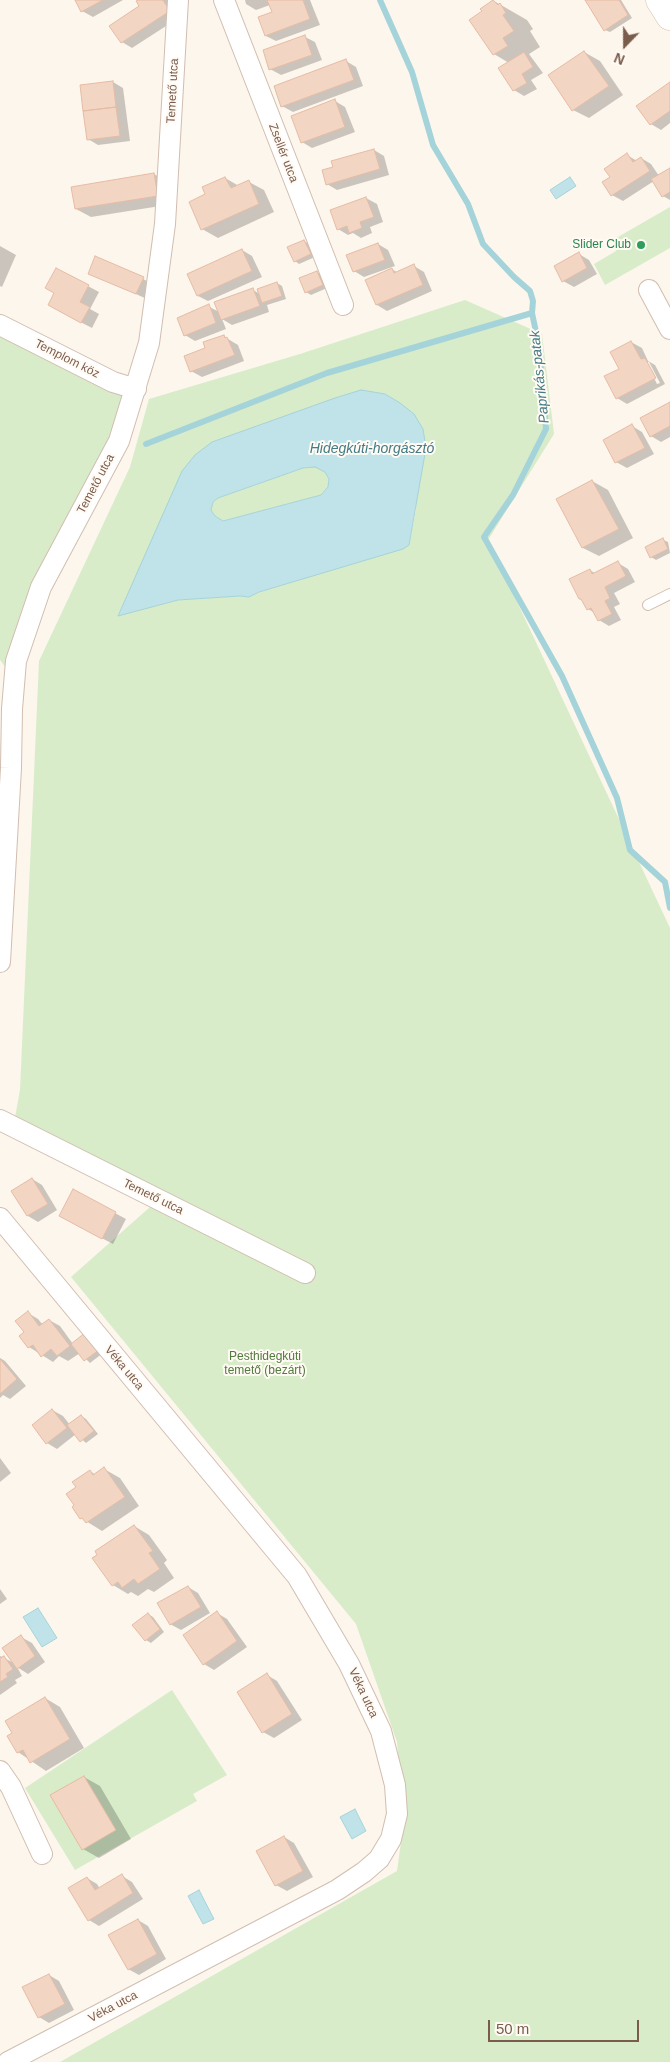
<!DOCTYPE html>
<meta charset="utf-8">
<style>
body{margin:0}
#map{position:relative;width:670px;height:2062px;overflow:hidden;background:#fdf6ec;font-family:Arial,sans-serif}
canvas{display:block}
.north{position:absolute;left:600px;top:20px;width:50px;height:50px;-webkit-text-stroke:4px #fffaf3;paint-order:stroke;rotate:202deg;font-size:14px;font-weight:700;line-height:20px;text-align:center;color:#7a5c4d}
.north::after{content:'';display:block;margin:auto;width:18px;height:22px;background:#7a5c4d;clip-path:polygon(50% 0,100% 100%,50% 72%,0 100%)}
.scale{position:absolute;left:488px;top:2020px;width:151px;height:22px;box-sizing:border-box;border:2px solid #7a5c4d;border-top:0;padding-left:6px;font-size:15px;line-height:18px;white-space:nowrap;color:#7a5c4d;-webkit-text-stroke:4px #fffaf3;paint-order:stroke}
</style>
<div id="map">
<canvas width="670" height="2062"></canvas>
<div class="north">N</div>
<div class="scale">50 m</div>
</div>
<script>
const context = document.querySelector('canvas').getContext('2d');
context.lineJoin = 'round';
function fill(path, color) { context.fillStyle = color; context.fill(path, 'evenodd'); }
const toPath = rows => new Path2D(rows.map(r => 'M' + r).join(''));
function strokePath(path, color, width, dash) { context.strokeStyle = color; context.lineWidth = width; context.lineCap = dash ? 'butt' : 'round'; context.setLineDash(dash || []); context.stroke(path); }
function label(font, color, halo, rows, align = 'center') {
  context.font = font + ' Arial,sans-serif'; context.lineWidth = 4; context.setLineDash([]); context.textBaseline = 'middle'; context.strokeStyle = halo; context.fillStyle = color; for (const [text, x, y, turn = 0] of rows) {
    context.save(); context.translate(x, y); context.rotate((+turn || 0) * Math.PI / 180); context.textAlign = isNaN(turn) ? turn : align; if (halo) context.strokeText(text, 0, 0); context.fillText(text, 0, 0); context.restore();
  }
}
const green = toPath([
 [670,207,670,248,605,285,594,264,616,251,611,241],
 [465,300,542,334,554,434,488,540,670,928,670,2062,60,2062,397,1871,404,1820,397,1742,356,1624,71,1277,150,1207,12,1134,20,1090,39,661,130,467,149,399,300,354],
 [385,394,414,414,416,509,409,545,259,592,249,597,240,596,178,600,118,615,212,442],
 [0,325,136,389,41,587,13,677,0,660],
 [315,466,325,472,329,479,328,487,321,495,223,521,215,516,211,510,213,502,218,498,303,468],
 [172,1690,227,1775,193,1794,197,1801,75,1870,25,1788]
]);
const water = toPath([
 [570,177,576,186,556,199,550,190,570,177],
 [361,390,385,394,400,403,414,414,423,429,426,448,409,545,403,549,259,592,249,597,240,596,178,600,118,616,182,471,195,455,212,442,335,398,361,390],
 [315,467,325,472,329,479,328,487,321,495,223,521,215,516,211,510,213,502,218,498,303,468,315,467],
 [38,1608,57,1638,42,1647,23,1617,38,1608],
 [355,1809,366,1831,352,1839,340,1817,355,1809],
 [199,1890,214,1919,203,1924,188,1896,199,1890]
]);
const shadow = toPath([
 [76,0,123,0,93,17,82,11],
 [140,0,169,0,180,17,132,48,122,42,141,6],
 [245,0,310,0,320,25,276,41,266,36,273,13,270,5,256,10,246,4],
 [587,0,621,0,632,18,610,32,605,30],
 [494,1,527,20,533,29,530,31,540,47,529,54,543,73,531,80,537,89,524,96,514,90,509,63,494,54,482,9],
 [305,37,315,42,322,60,281,75,270,69],
 [584,52,600,61,623,95,589,118,573,110],
 [346,61,356,67,363,86,293,112,282,106],
 [113,82,123,88,130,141,98,145,88,139],
 [670,83,670,123,661,130,651,124],
 [335,101,345,107,355,132,312,148,302,142],
 [374,150,384,156,389,175,337,190,327,184],
 [627,155,637,161,641,158,651,164,659,176,670,169,670,200,663,196,654,181,623,201,612,195,604,182,612,177],
 [154,174,169,183,173,204,91,217,76,209],
 [225,178,239,186,249,182,264,190,274,212,218,238,202,229,206,195],
 [366,198,377,204,383,222,370,227,372,233,361,238,353,233,348,235,338,229],
 [304,241,309,244,315,257,299,264,295,261],
 [378,244,388,250,395,266,364,277,354,271],
 [0,246,16,255,2,287,0,286],
 [242,250,252,256,262,277,208,301,198,296],
 [579,254,589,260,597,274,574,287,563,281],
 [414,266,424,272,432,291,387,311,377,305,367,280,392,269,398,273],
 [56,269,99,292,90,309,99,314,92,328,59,311,56,293],
 [317,272,322,275,327,288,311,295,306,292],
 [89,273,143,279,153,284,147,299],
 [277,283,282,286,286,299,267,305,269,312,232,325,222,319,226,329,195,341,185,335,208,306,219,312,253,290,260,294],
 [223,336,238,345,244,361,202,377,191,371,207,348],
 [631,342,642,348,648,361,655,365,665,384,627,404,617,398,620,369],
 [646,362,649,362,660,383,657,384],
 [670,404,670,437,661,442,651,436],
 [632,426,642,432,654,454,627,468,616,462],
 [592,481,608,490,633,538,599,556,583,548,558,500],
 [663,540,668,542,670,553,656,560,651,557],
 [618,563,628,569,635,582,614,593,620,604,614,607,621,620,609,626,599,620,595,613,588,609,584,601,580,599,590,570,596,574],
 [32,1179,42,1185,57,1210,38,1222,28,1216],
 [74,1191,126,1219,113,1244,71,1222],
 [28,1313,38,1319,43,1325,49,1320,60,1326,73,1344,86,1334,103,1353,90,1363,80,1353,68,1361,59,1356,53,1362,29,1347,26,1332],
 [0,1358,5,1361,26,1386,10,1399,3,1395,0,1398],
 [52,1410,63,1416,70,1425,81,1416,86,1419,98,1434,86,1443,76,1434,57,1449,47,1443],
 [0,1458,11,1473,0,1482],
 [104,1469,120,1478,139,1506,102,1531,81,1518,77,1487,90,1471,96,1475],
 [134,1526,149,1535,167,1560,164,1563,174,1578,154,1592,148,1589,138,1596,131,1592,128,1594,113,1585],
 [188,1587,198,1593,210,1613,181,1630,170,1624],
 [0,1589,7,1599,0,1604],
 [217,1613,227,1619,247,1647,214,1670,204,1664],
 [148,1614,153,1617,164,1632,151,1643,146,1640],
 [21,1637,32,1643,45,1662,28,1674,17,1667,22,1676,15,1680,17,1683,0,1695,0,1656,14,1663],
 [267,1675,277,1681,302,1720,274,1738,263,1732],
 [45,1698,60,1707,84,1748,46,1771,18,1752],
 [84,1777,100,1786,131,1839,99,1858,83,1849],
 [284,1837,294,1843,313,1877,287,1891,276,1885,258,1852],
 [122,1876,132,1882,143,1899,99,1926,89,1920,87,1878,97,1884,100,1889],
 [138,1920,148,1926,166,1959,139,1975,128,1969],
 [49,1975,59,1981,74,2010,49,2023,39,2017]
]);
const stream = toPath([
 [380,0,412,72,433,145,468,204,483,244,514,277,530,291,533,301,532,313,539,346,546,429,513,495,484,537,562,676,617,798,630,850,665,882,670,908],
 [146,444,327,373,532,313]
]);
const building = toPath([
 [75,0,103,0,81,12,75,0],
 [138,0,163,0,170,11,121,43,109,26,139,6,136,1,138,0],
 [267,0,303,0,310,19,265,36,258,17,272,12,267,0],
 [493,0,498,5,500,3,506,13,503,15,514,31,503,38,508,46,493,55,469,20,482,11,480,9,493,0],
 [585,0,619,0,628,15,604,31,585,0],
 [305,35,312,55,269,70,263,50,305,35],
 [584,51,609,86,572,111,548,75,584,51],
 [524,52,533,67,522,74,527,83,513,91,498,68,524,52],
 [346,59,354,80,281,107,274,86,346,59],
 [113,81,116,107,83,111,80,85,113,81],
 [670,82,670,111,650,125,636,106,670,82],
 [335,99,345,127,301,143,291,116,335,99],
 [116,107,120,136,87,140,83,111,116,107],
 [374,149,380,169,326,185,322,170,333,167,331,161,374,149],
 [627,153,633,162,641,157,650,171,611,196,602,182,610,177,604,169,627,153],
 [670,168,670,192,662,197,651,179,670,168],
 [154,173,158,196,75,209,71,187,154,173],
 [225,177,231,188,249,180,259,204,201,230,189,202,205,194,202,187,225,177],
 [366,197,374,217,360,222,362,228,349,233,347,226,337,230,330,210,366,197],
 [304,240,311,254,294,262,287,247,304,240],
 [378,243,385,260,353,272,346,255,378,243],
 [242,249,252,271,197,296,187,274,242,249],
 [579,252,587,268,562,282,554,266,579,252],
 [95,256,144,277,136,294,88,274,95,256],
 [414,264,423,285,376,305,365,280,392,268,394,273,414,264],
 [56,268,89,285,80,302,90,307,81,323,48,305,54,293,45,288,56,268],
 [317,271,323,285,305,293,299,278,317,271],
 [277,282,282,296,262,303,257,289,277,282],
 [253,288,260,306,221,320,214,302,253,288],
 [209,304,216,323,184,336,177,318,209,304],
 [224,335,225,338,227,337,235,355,190,372,184,356,205,348,203,342,224,335],
 [631,341,641,359,645,358,656,378,616,399,604,376,619,369,610,352,631,341],
 [670,402,670,426,650,437,640,418,670,402],
 [632,424,645,448,615,463,603,440,632,424],
 [592,480,619,529,582,548,556,499,592,480],
 [663,538,668,549,650,558,645,547,663,538],
 [618,561,626,576,605,587,610,598,605,601,612,614,598,621,591,608,587,610,581,599,579,599,569,579,590,569,592,574,618,561],
 [32,1178,48,1204,27,1216,11,1191,32,1178],
 [73,1189,116,1212,102,1239,59,1216,73,1189],
 [28,1311,39,1326,49,1319,70,1346,57,1356,51,1349,41,1357,33,1345,28,1348,19,1336,24,1332,15,1321,28,1311],
 [86,1332,99,1350,84,1361,71,1344,86,1332],
 [0,1359,17,1379,0,1394,0,1359],
 [52,1409,67,1428,46,1444,32,1425,52,1409],
 [81,1415,94,1431,80,1442,67,1425,81,1415],
 [104,1467,125,1497,86,1523,82,1518,80,1519,72,1507,74,1505,66,1494,76,1487,72,1482,90,1470,93,1475,104,1467],
 [134,1525,153,1551,149,1553,160,1569,138,1584,134,1579,122,1588,118,1582,112,1586,92,1558,97,1555,95,1551,134,1525],
 [188,1586,201,1607,170,1625,157,1603,188,1586],
 [217,1611,237,1641,203,1665,183,1635,217,1611],
 [148,1613,160,1629,145,1641,132,1625,148,1613],
 [21,1635,35,1656,17,1669,2,1648,21,1635],
 [4,1656,13,1669,6,1674,8,1677,0,1682,0,1658,4,1656],
 [267,1673,292,1714,262,1733,237,1692,267,1673],
 [45,1697,70,1739,30,1763,23,1750,17,1753,7,1736,12,1733,5,1721,45,1697],
 [84,1776,116,1830,82,1850,50,1795,84,1776],
 [284,1836,303,1871,275,1886,256,1851,284,1836],
 [122,1874,133,1893,88,1921,68,1888,87,1877,95,1890,122,1874],
 [138,1919,157,1954,128,1970,108,1935,138,1919],
 [49,1974,65,2004,38,2018,22,1987,49,1974]
]);
const service = toPath([
 [648,605,670,594]
]);
const minor = toPath([
 [224,0,343,305],
 [649,290,670,329],
 [0,325,113,382,136,389],
 [0,962,11,768,12,709,16,661,41,587,119,441,149,343,165,224,178,0],
 [0,1120,305,1273],
 [0,1218,297,1576,349,1664,381,1731,395,1785,397,1814,391,1839,379,1859,364,1872,337,1890,8,2062],
 [0,1771,11,1787,42,1854]
]);
const secondary = toPath([
 [660,0,670,16]
]);
const markers = [
 [641,245,5,"#2e9e5b"]
];
const streetNames = [
 ["Temető utca",173,91,-87],
 ["Zsellér utca",283,153,69],
 ["Templom köz",67,359,27],
 ["Temető utca",96,484,-62],
 ["Temető utca",153,1197,26],
 ["Véka utca",124,1368,50],
 ["Véka utca",363,1693,65],
 ["Véka utca",113,2007,-28]
];
const leisureNames = [
 ["Slider Club",631,245]
];
const parkNames = [
 ["Pesthidegkúti",265,1357],
 ["temető (bezárt)",265,1371]
];
const waterNames = [
 ["Paprikás-patak",540,377,-96],
 ["Hidegkúti-horgásztó",372,449]
];
fill(green, '#d8ecc9');
fill(water, '#bfe3e8');
strokePath(water, '#a5d3da', 1);
fill(shadow, '#0003');
strokePath(stream, '#a5d3da', 6);
fill(building, '#f3d5c3');
strokePath(building, '#e6bba3', 1);
strokePath(service, '#d1beb0', 12);
strokePath(minor, '#d1beb0', 22);
strokePath(secondary, '#d6c0b0', 29);
strokePath(service, '#fff', 10);
strokePath(minor, '#fff', 20);
strokePath(secondary, '#fff', 28);
for (const [x, y, r, color] of markers) { const dot = new Path2D(); dot.arc(x, y, r, 0, 2 * Math.PI); context.fillStyle = color; context.fill(dot); strokePath(dot, '#fffaf3', 2); }
label('12px', '#7a5c4d', '#fffaf3', streetNames);
label('12px', '#27864d', '#fffaf3', leisureNames, 'right');
label('12px', '#537a41', '#fffaf3', parkNames);
label('italic 14px', '#437c86', '#fffaf3', waterNames);
</script>
